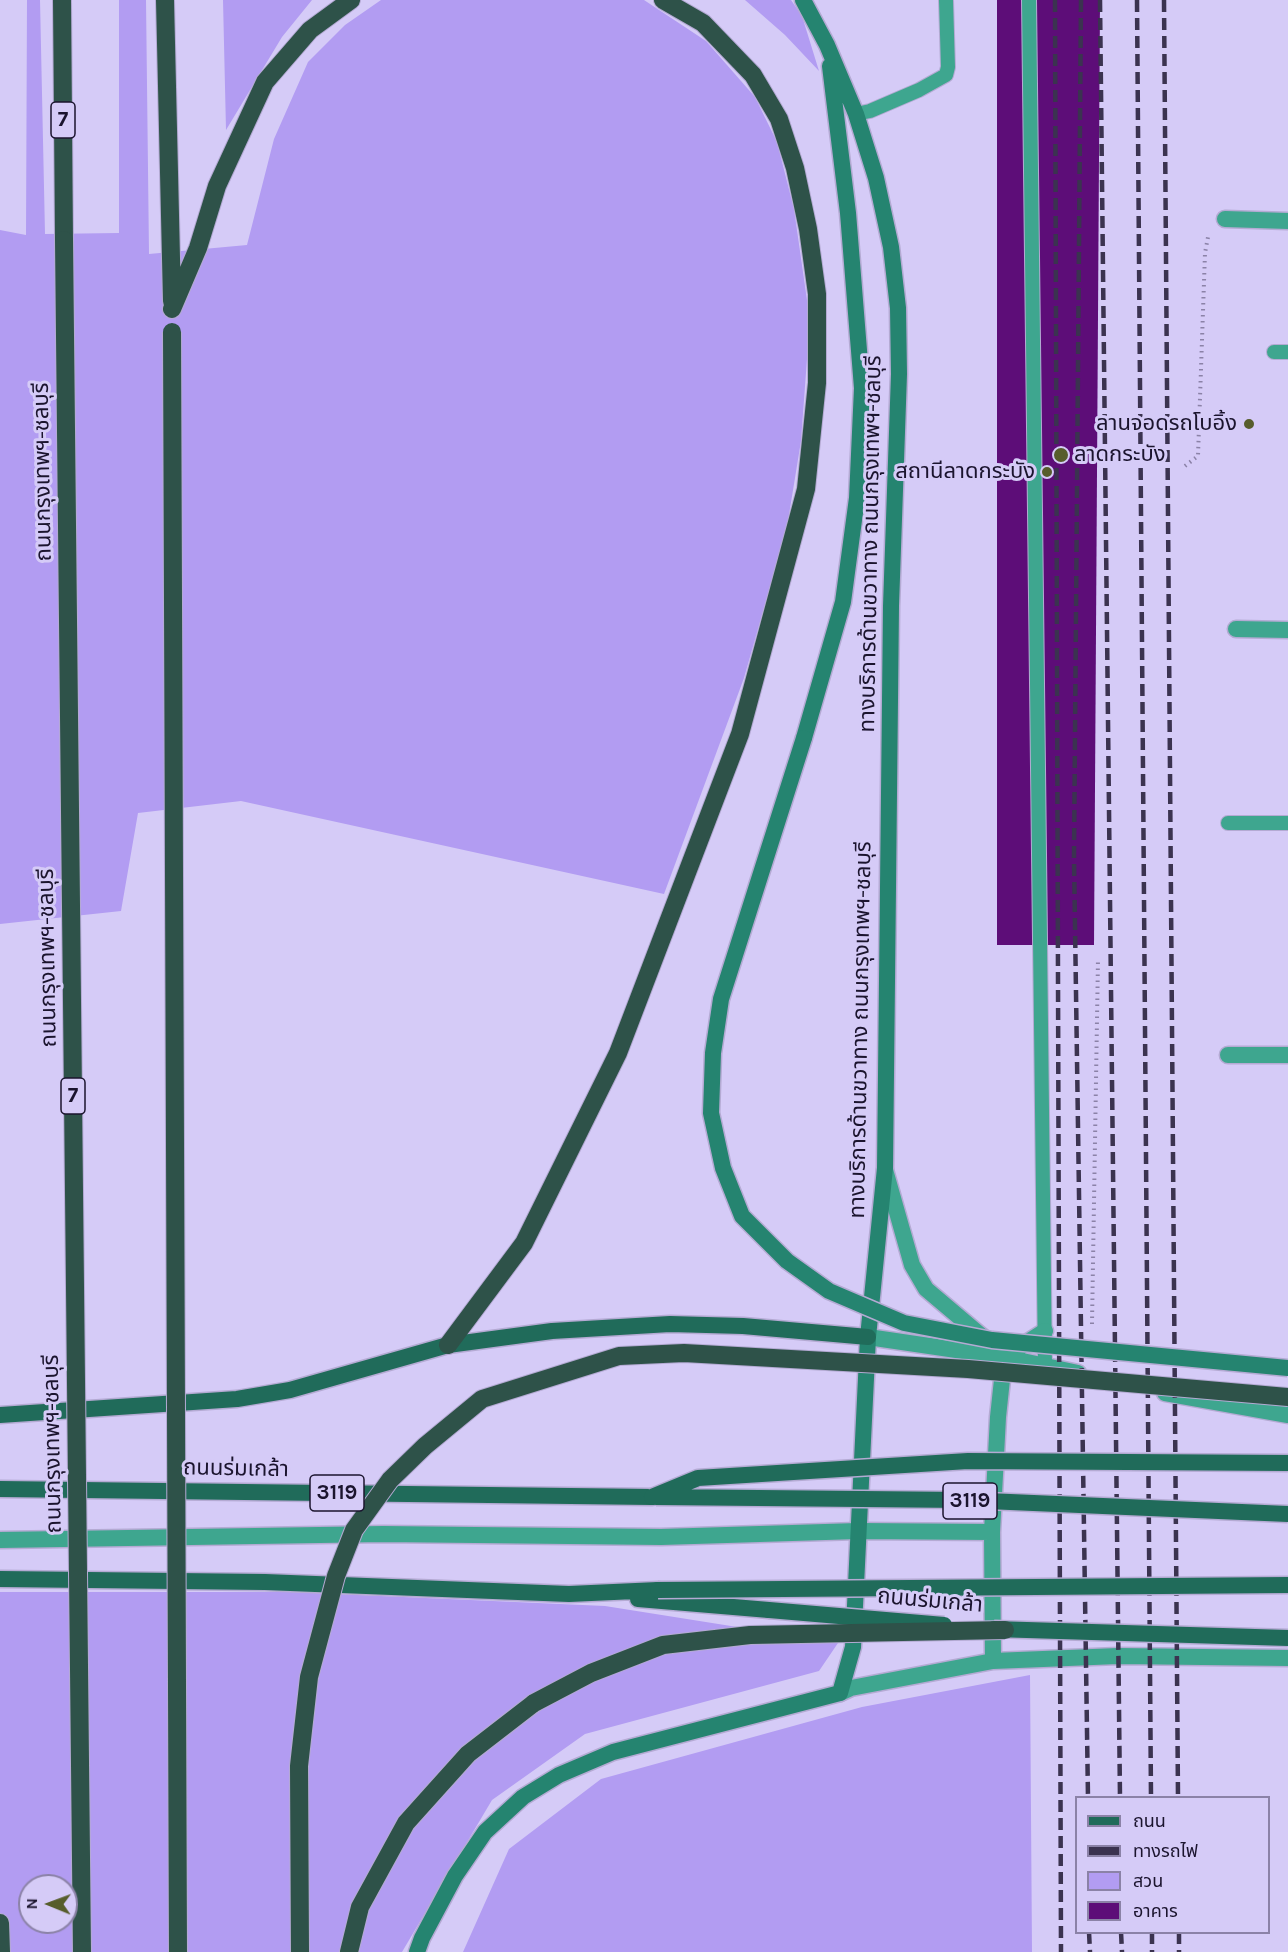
<!DOCTYPE html>
<meta charset="utf-8">
<style>
body{margin:0}
#map{position:relative;width:1288px;height:1952px;overflow:hidden;background:#d5cbf7;font-family:Karla,"Noto Sans Thai",sans-serif}
canvas{display:block}
.legend{position:absolute;left:1075px;top:1796px;width:195px;height:138px;box-sizing:border-box;background:#d5cbf7;border:2px solid #8b82a7;margin:0;padding:8px 10px;list-style:none;font-size:18px;color:#1b142e}
.legend li{display:flex;align-items:center;gap:12px;height:30px}
.legend b{width:30px;border:2px solid #8b82a7}
.north{position:absolute;left:18px;top:1874px;width:60px;height:60px;box-sizing:border-box;background:#d5cbf7;border:2px solid #8b82a7;border-radius:50%;rotate:271deg;font-size:16px;font-weight:700;line-height:24px;text-align:center;color:#1b142e}
.north::after{content:'';display:block;margin:auto;width:21px;height:27px;background:#575d2c;clip-path:polygon(50% 0,100% 100%,50% 72%,0 100%)}
</style>
<div id="map">
<canvas width="1288" height="1952"></canvas>
<ul class="legend">
<li><b style="height:8px;background:#206b5a"></b>ถนน</li>
<li><b style="height:8px;background:#3b3350"></b>ทางรถไฟ</li>
<li><b style="height:16px;background:#b29cf2"></b>สวน</li>
<li><b style="height:16px;background:#5d0d78"></b>อาคาร</li>
</ul>
<div class="north">N</div>
</div>
<script>
const context = document.querySelector('canvas').getContext('2d');
context.lineJoin = 'round';
function fill(path, color) { context.fillStyle = color; context.fill(path, 'evenodd'); }
const toPath = rows => new Path2D(rows.map(r => 'M' + r).join(''));
function strokePath(path, color, width, dash) { context.strokeStyle = color; context.lineWidth = width; context.lineCap = dash ? 'butt' : 'round'; context.setLineDash(dash || []); context.stroke(path); }
function label(font, color, halo, rows, align = 'center') {
  context.font = font + ' Karla,"Noto Sans Thai",sans-serif'; context.lineWidth = 6; context.setLineDash([]); context.textBaseline = 'middle'; context.strokeStyle = halo; context.fillStyle = color; for (const [text, x, y, turn = 0] of rows) {
    context.save(); context.translate(x, y); context.rotate((+turn || 0) * Math.PI / 180); context.textAlign = isNaN(turn) ? turn : align; if (halo) context.strokeText(text, 0, 0); context.fillText(text, 0, 0); context.restore();
  }
}
const green = toPath([
 [27,0,40,0,45,234,119,233,119,0,146,0,149,254,247,245,274,139,308,62,345,25,381,0,644,0,706,41,755,97,777,142,794,209,807,300,807,359,801,441,787,527,744,678,664,894,241,801,138,813,121,911,0,924,0,230,26,235],
 [223,0,312,0,282,37,226,130],
 [745,0,791,0,802,16,819,71,785,35],
 [0,1592,291,1592,605,1606,838,1643,819,1671,585,1734,492,1800,402,1952,0,1952],
 [30,1886,66,1886,66,1922,30,1922],
 [1030,1675,1032,1952,463,1952,509,1849,601,1779,862,1707]
]);
const building = toPath([
 [997,0,1100,0,1094,945,997,945]
]);
const path = toPath([
 [1185,466,1198,456,1205,253,1208,237],
 [1092,1324,1098,959]
]);
const service = toPath([
 [1029,0,1045,1365],
 [856,114,870,111,919,90,946,75,948,67,946,0],
 [1274,352,1288,352],
 [1228,823,1288,823]
]);
const minor = toPath([
 [1225,219,1288,221],
 [1236,629,1288,630],
 [1228,1055,1288,1055],
 [885,1170,912,1265,926,1289,991,1344],
 [868,1337,1004,1357,1078,1373],
 [1020,1347,1045,1331],
 [1165,1393,1288,1415],
 [0,1540,383,1534,661,1537,858,1531,992,1532],
 [993,1661,992,1532,998,1417,1004,1361],
 [840,1693,851,1688,993,1661,1118,1656,1288,1658]
]);
const secondary = toPath([
 [804,738,843,602,857,498,862,388,848,213,830,66],
 [417,1952,422,1938,455,1876,485,1832,523,1797,559,1775,613,1752,840,1693,853,1647,868,1337,885,1168,891,606,899,374,898,308,891,247,876,178,856,114,827,45,803,0]
]);
const primary = toPath([
 [0,1415,237,1399,290,1390,448,1345,552,1331,670,1324,743,1326,868,1337],
 [0,1489,652,1497],
 [0,1579,265,1582,569,1594,658,1590],
 [638,1599,769,1610]
]);
const motorway = toPath([
 [62,0,64,240],
 [165,0,172,301],
 [172,309,198,248,217,186,265,82,310,30,351,0],
 [448,1345,524,1243,618,1053,740,734,806,489,817,383,817,294,808,229,795,168,779,119,753,75,703,23,663,0],
 [0,1923,1,1952],
 [349,1952,360,1907,406,1823,468,1754,534,1703]
]);
const rail = toPath([
 [1055,0,1061,1952],
 [1081,0,1074,858,1088,1798],
 [1100,0,1120,1798],
 [1137,0,1151,1798],
 [1164,0,1178,1798],
 [1089,1932,1090,1952],
 [1121,1932,1122,1952],
 [1152,1932,1152,1952],
 [1179,1932,1179,1952]
]);
const secondaryBridge = toPath([
 [804,738,721,999,713,1053,711,1113,723,1168,742,1216,787,1261,829,1291,904,1323,992,1340,1288,1368]
]);
const primaryBridge = toPath([
 [652,1497,698,1478,968,1461,1288,1463],
 [656,1497,964,1500,1288,1514],
 [658,1590,1288,1585],
 [769,1610,944,1625],
 [994,1629,1288,1638]
]);
const motorwayBridge = toPath([
 [64,240,82,1952],
 [172,332,178,1952],
 [534,1703,591,1673,663,1645,750,1635,1005,1630],
 [300,1952,299,1766,309,1677,336,1576,354,1530,390,1480,425,1446,482,1399,619,1356,684,1353,968,1369,1288,1397]
]);
const markers = [
 [1249,424,6,"#575d2c"],
 [1061,455,8,"#575d2c"],
 [1047,472,6,"#575d2c"]
];
const shields = [
 [63,120,24],
 [73,1096,24],
 [337,1493,54],
 [970,1501,54]
];
const shieldNames = [
 ["7",63,120],
 ["7",73,1096],
 ["3119",337,1493],
 ["3119",970,1501]
];
const poiNames = [
 ["ลานจอดรถโบอิ้ง",1237,424],
 ["ลาดกระบัง",1074,455,"left"],
 ["สถานีลาดกระบัง",1035,472]
];
const streetNames = [
 ["ถนนกรุงเทพฯ-ชลบุรี",43,472,-91],
 ["ทางบริการด้านขวาทาง ถนนกรุงเทพฯ-ชลบุรี",871,544,-89],
 ["ถนนกรุงเทพฯ-ชลบุรี",48,958,-91],
 ["ทางบริการด้านขวาทาง ถนนกรุงเทพฯ-ชลบุรี",861,1030,-89],
 ["ถนนกรุงเทพฯ-ชลบุรี",53,1444,-91],
 ["ถนนร่มเกล้า",236,1469,1],
 ["ถนนร่มเกล้า",930,1601,5]
];
fill(green, '#b29cf2');
fill(building, '#5d0d78');
strokePath(service, '#b4aad3', 16);
strokePath(minor, '#b4aad3', 19);
strokePath(secondary, '#b4aad3', 19);
strokePath(primary, '#b4aad3', 19);
strokePath(motorway, '#b4aad3', 20);
strokePath(path, '#8b82a7', 4, [1.5, 4.5]);
strokePath(service, '#3ea68f', 14);
strokePath(minor, '#3ea68f', 16);
strokePath(secondary, '#258470', 16);
strokePath(primary, '#206b5a', 16);
strokePath(motorway, '#2e5249', 18);
strokePath(rail, '#3b3350', 4.5, [12, 6]);
strokePath(secondaryBridge, '#b4aad3', 19, []);
strokePath(primaryBridge, '#b4aad3', 19, []);
strokePath(motorwayBridge, '#b4aad3', 20, []);
strokePath(secondaryBridge, '#258470', 16);
strokePath(primaryBridge, '#206b5a', 16);
strokePath(motorwayBridge, '#2e5249', 18);
for (const [x, y, r, color] of markers) { const dot = new Path2D(); dot.arc(x, y, r, 0, 2 * Math.PI); context.fillStyle = color; context.fill(dot); strokePath(dot, '#d5cbf7', 2); }
for (const [x, y, w] of shields) { const box = new Path2D(); box.roundRect(x - w / 2, y - 18, w, 36, 4.5); context.fillStyle = '#d5cbf7'; context.fill(box); strokePath(box, '#1b142e', 1.5); }
label('bold 21px', '#1b142e', null, shieldNames);
label('22px', '#1b142e', '#d5cbf7', poiNames, 'right');
label('22px', '#1b142e', '#d5cbf7', streetNames);
</script>
